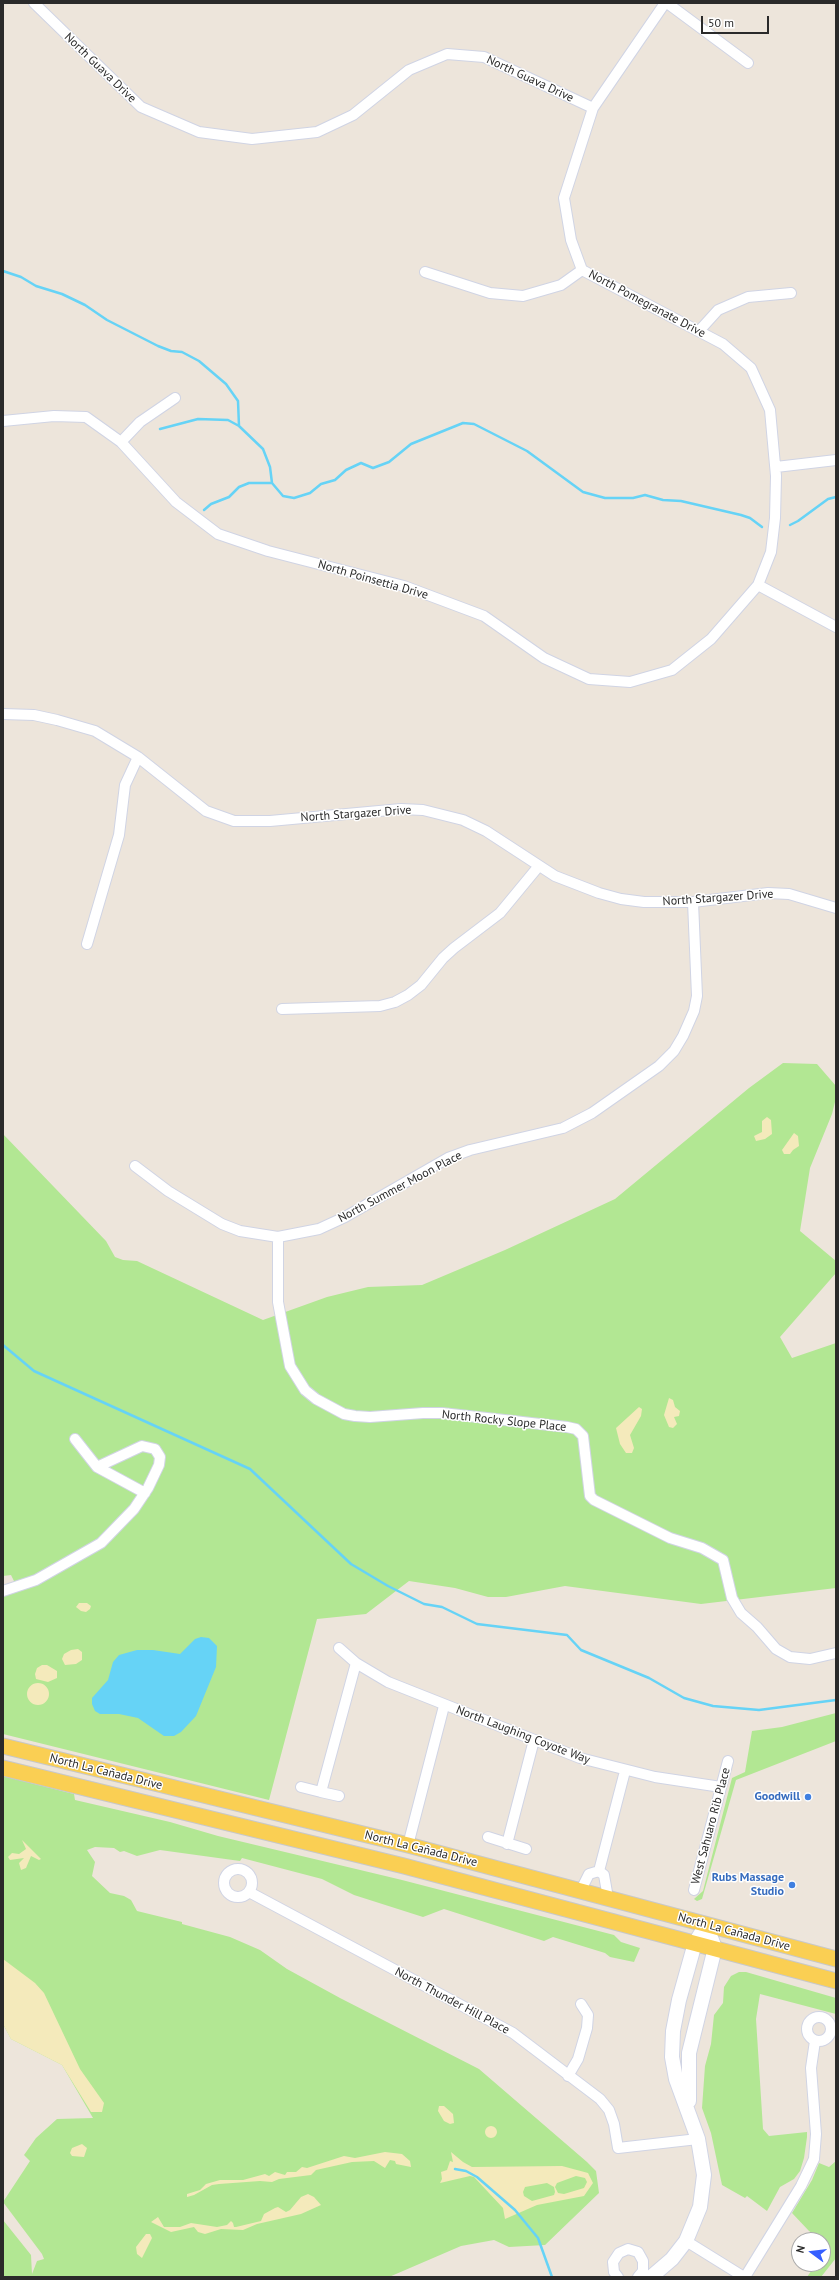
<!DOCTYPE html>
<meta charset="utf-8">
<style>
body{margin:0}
#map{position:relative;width:839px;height:2280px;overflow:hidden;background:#ede5db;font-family:"PT Sans",sans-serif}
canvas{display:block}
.frame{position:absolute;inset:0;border:4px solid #2a2a2a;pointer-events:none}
.north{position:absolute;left:791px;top:2232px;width:40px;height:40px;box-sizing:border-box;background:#fff;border:1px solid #aaa;border-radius:50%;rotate:285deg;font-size:11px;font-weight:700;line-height:16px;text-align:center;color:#2a2a2a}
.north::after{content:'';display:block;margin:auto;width:14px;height:18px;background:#365fff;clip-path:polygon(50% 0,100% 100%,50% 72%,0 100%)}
.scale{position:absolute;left:701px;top:16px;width:68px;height:18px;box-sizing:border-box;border:2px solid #2a2a2a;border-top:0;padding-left:5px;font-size:12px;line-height:14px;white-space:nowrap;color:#2a2a2a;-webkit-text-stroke:3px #fff;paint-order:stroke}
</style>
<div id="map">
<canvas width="839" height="2280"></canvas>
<div class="frame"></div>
<div class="north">N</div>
<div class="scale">50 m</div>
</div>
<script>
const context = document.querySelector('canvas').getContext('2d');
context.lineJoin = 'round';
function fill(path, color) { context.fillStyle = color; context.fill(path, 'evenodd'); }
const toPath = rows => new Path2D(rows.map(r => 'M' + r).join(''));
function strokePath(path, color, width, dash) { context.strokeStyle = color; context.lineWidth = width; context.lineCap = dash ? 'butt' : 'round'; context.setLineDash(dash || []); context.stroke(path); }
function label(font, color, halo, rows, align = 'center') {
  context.font = font + ' "PT Sans",sans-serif'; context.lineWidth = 3; context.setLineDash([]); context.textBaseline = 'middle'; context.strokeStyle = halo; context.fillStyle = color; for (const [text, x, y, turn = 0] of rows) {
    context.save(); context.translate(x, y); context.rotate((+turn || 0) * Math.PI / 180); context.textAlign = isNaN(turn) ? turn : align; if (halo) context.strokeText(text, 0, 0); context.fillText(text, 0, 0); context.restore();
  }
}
const green = toPath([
 [783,1063,817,1064,836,1086,836,1098,832,1114,810,1168,800,1231,836,1261,836,1273,780,1337,792,1358,836,1343,836,1588,701,1604,565,1586,506,1597,488,1597,455,1588,409,1581,366,1614,317,1619,269,1800,3,1734,3,1598,14,1581,11,1575,3,1576,3,1134,106,1241,115,1257,123,1260,137,1261,263,1320,327,1297,368,1287,422,1285,505,1250,615,1199,749,1088],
 [836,1713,836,1741,736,1780,702,1899,697,1901,694,1899,703,1891,732,1778,745,1772,752,1731,782,1727],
 [3,1776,74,1794,75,1800,170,1822,218,1836,402,1880,614,1935,621,1942,640,1948,634,1962,610,1957,605,1953,553,1937,544,1941,444,1909,423,1917,354,1895,322,1879,242,1858,240,1861,160,1850,137,1856,124,1851,120,1852,114,1848,95,1847,87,1850,95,1862,92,1876,110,1893,124,1896,131,1900,137,1911,182,1922,182,1924,230,1937,260,1950,287,1969,340,1998,479,2069,587,2162,596,2171,599,2193,545,2245,509,2247,494,2240,461,2246,389,2277,3,2277,3,2220,31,2255,32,2274,37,2261,44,2259,42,2254,3,2202,30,2161,24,2155,36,2138,57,2119,93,2118,62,2065,11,2039,3,2024],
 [739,1972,746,1972,836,1998,836,2014,760,1994,756,2019,763,2129,769,2136,807,2132,807,2137,804,2158,800,2171,794,2179,780,2187,767,2211,747,2196,745,2198,722,2185,711,2133,702,2108,705,2066,711,2044,714,2015,723,2003,724,1987,731,1976],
 [836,2161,836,2258,821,2277,807,2277,816,2264,823,2264,823,2252,828,2244,809,2231,792,2213,812,2180,819,2163,829,2167]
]);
const sand = toPath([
 [767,1117,771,1120,772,1134,765,1139,756,1141,754,1136,762,1132,762,1121],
 [794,1133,798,1136,799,1146,793,1150,790,1154,784,1154,782,1150],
 [669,1398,673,1400,675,1407,680,1411,679,1416,674,1417,677,1424,673,1428,669,1427,664,1415],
 [639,1407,642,1409,641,1416,630,1435,634,1448,632,1453,626,1453,620,1444,616,1428],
 [79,1603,87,1603,91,1606,90,1609,86,1612,81,1611,76,1607],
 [78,1649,82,1652,82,1660,76,1664,65,1665,62,1659,64,1654,71,1650],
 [47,1665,57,1671,57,1678,48,1682,36,1679,35,1674,37,1668,42,1665],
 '27 1694a11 11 0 1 1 22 0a11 11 0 1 1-22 0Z',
 [22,1840,41,1859,39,1860,31,1856,26,1868,21,1870,19,1863,24,1858,10,1860,8,1857,12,1853,19,1854,26,1849],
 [3,1959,35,1983,44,1993,80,2069,104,2103,102,2112,91,2112,62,2065,11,2039,3,2024],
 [439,2106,444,2106,453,2114,454,2123,450,2124,444,2121,438,2111],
 '485 2132a6 6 0 1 1 12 0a6 6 0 1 1-12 0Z',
 [82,2144,87,2148,84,2157,72,2156,70,2153,72,2148],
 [385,2152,402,2154,410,2161,411,2167,396,2164,395,2161,390,2160,385,2168,374,2161,352,2162,316,2170,311,2175,279,2179,272,2182,260,2181,219,2184,212,2185,194,2195,187,2197,187,2194,200,2190,206,2184,220,2180,243,2180,265,2174,269,2176,275,2172,285,2175,287,2172,296,2172,302,2167,307,2168,344,2156,355,2158],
 [451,2152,463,2162,472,2167,562,2166,588,2173,593,2183,584,2196,537,2205,505,2219,503,2208,474,2177,470,2176,440,2183,442,2179,441,2172,447,2170,450,2161,453,2162],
 [576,2176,585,2178,587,2182,584,2188,564,2194,558,2193,555,2187,557,2183],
 [547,2183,554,2187,555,2192,554,2195,532,2201,524,2196,523,2192,525,2187],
 [308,2194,314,2197,321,2205,301,2214,257,2224,243,2230,221,2229,205,2234,198,2232,194,2227,171,2232,151,2222,158,2217,164,2227,180,2227,191,2223,217,2227,227,2225,231,2221,233,2223,234,2227,236,2227,261,2221,264,2214,275,2208,278,2207,286,2212,290,2210,301,2197],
 [146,2234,150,2234,152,2238,142,2258,137,2254,136,2247]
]);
const water = toPath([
 [201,1637,209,1638,217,1646,216,1667,196,1716,181,1732,174,1736,164,1736,138,1718,119,1714,100,1714,95,1711,92,1704,92,1698,108,1680,113,1662,119,1655,137,1650,153,1650,180,1654,195,1639]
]);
const stream = toPath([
 [3,271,21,277,36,286,62,294,85,305,107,320,158,346,171,351,182,352,199,361,226,384,238,401,239,426,263,449,270,467,272,483,283,496,294,498,310,493,321,484,335,480,346,470,361,463,373,468,389,462,411,444,463,423,474,424,527,451,583,492,605,498,633,498,645,495,663,500,681,501,741,515,750,518,762,527],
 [160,429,198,419,228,420,239,426],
 [204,510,211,504,229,497,239,487,249,483,272,483],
 [790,525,798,521,828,499,836,497],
 [3,1345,34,1371,250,1469,351,1564,388,1586,424,1604,442,1607,477,1624,567,1635,581,1650,649,1678,684,1698,713,1706,759,1710,836,1700],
 [455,2169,466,2171,477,2177,515,2210,538,2238,552,2277]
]);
const street = toPath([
 [34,3,141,107,199,132,252,139,317,132,353,115,409,70,447,54,484,57,593,108],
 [667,3,748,63],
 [425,272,490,293,523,296,561,285,582,270],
 [699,331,718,310,748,297,791,293],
 [3,421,54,416,86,417,121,442,176,502,218,534,268,551,404,586,484,616,544,658,589,679,630,682,672,670,711,639,758,585,771,552,775,518,776,476,770,410,751,368,723,344,582,270,571,240,564,198,593,108,665,3],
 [121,442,140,422,175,398],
 [776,467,836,460],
 [758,585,836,627],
 [3,714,34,715,57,720,95,731,138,757,206,811,234,821,270,821,401,809,423,810,463,820,486,831,555,876,599,893,621,899,644,902,693,902,768,893,789,894,836,908],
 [87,944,119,835,125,785,138,757],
 [282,1009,380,1006,395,1002,408,995,421,985,443,958,454,948,500,913,538,867],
 [135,1166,168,1191,222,1224,240,1231,278,1237,319,1229,345,1217,448,1158,470,1150,563,1128,592,1113,659,1066,674,1051,683,1036,694,1011,697,996,693,902],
 [278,1237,278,1302,290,1366,305,1390,316,1399,344,1414,355,1416,370,1417,423,1413,442,1413,567,1427,576,1429,583,1436,590,1496,594,1500,670,1538,702,1548,723,1560,732,1598,741,1613,757,1627,776,1649,790,1657,810,1659,836,1653],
 [75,1439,97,1467,145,1493],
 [3,1591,36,1580,101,1543,134,1509,148,1488,159,1465,160,1457,155,1449,142,1446,97,1467],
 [339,1648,356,1663,388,1682,580,1758,655,1777,721,1787],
 [301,1787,321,1792,356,1663],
 [321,1792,339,1796],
 [488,1837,526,1849],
 [507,1844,534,1740],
 [408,1845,444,1706],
 '224 1883a14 14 0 1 1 28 0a14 14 0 1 1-28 0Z',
 [599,1871,625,1771],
 [581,1890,589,1874,599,1871,604,1875,608,1898],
 [694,1890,728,1761],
 [249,1892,513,2033,600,2099,609,2110,614,2124,618,2148,698,2139],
 '807 2029a12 12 0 1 1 24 0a12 12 0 1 1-24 0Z',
 [568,2076,578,2059,587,2028,588,2015,581,2004],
 [686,2241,744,2277],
 [618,2277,614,2272,613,2262,619,2253,628,2249,638,2252,643,2261,643,2271,638,2277],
 [745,2277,801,2186,814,2159,816,2134,811,2068,815,2041]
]);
const secondary = toPath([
 [689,2101,689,2053,715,1948,706,1925],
 [651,2277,672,2259,686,2241,700,2207,704,2175,698,2139,676,2079,672,2057,673,2031,679,2000,695,1943,706,1925]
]);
const primary = toPath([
 [3,1746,408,1845,836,1959],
 [3,1768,404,1866,836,1981]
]);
const markers = [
 [808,1797,4,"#3f7fe0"],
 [792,1885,4,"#3f7fe0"]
];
const streetNames = [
 ["North Guava Drive",100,68,44],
 ["North Guava Drive",530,79,25],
 ["North Pomegranate Drive",647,304,28],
 ["North Poinsettia Drive",373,580,16],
 ["North Stargazer Drive",356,814,-4],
 ["North Stargazer Drive",718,898,-4],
 ["North Summer Moon Place",400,1187,-28],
 ["North Rocky Slope Place",504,1421,6],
 ["North Laughing Coyote Way",523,1735,21],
 ["North La Cañada Drive",106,1772,14],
 ["West Sahuaro Rib Place",711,1826,-75],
 ["North La Cañada Drive",421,1849,14],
 ["North La Cañada Drive",734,1932,15],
 ["North Thunder Hill Place",452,2001,28]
];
const shopNames = [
 ["Goodwill",800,1797],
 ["Rubs Massage",784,1878],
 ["Studio",784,1892]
];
fill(green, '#b2e793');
fill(sand, '#f4eabb');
fill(water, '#66d3f6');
strokePath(stream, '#66d3f6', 2.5);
strokePath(street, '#d0d4e4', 12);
strokePath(secondary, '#d0d4e4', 16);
strokePath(primary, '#c8c8c8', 17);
strokePath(street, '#fff', 10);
strokePath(secondary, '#fff', 14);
strokePath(primary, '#facf53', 15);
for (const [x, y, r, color] of markers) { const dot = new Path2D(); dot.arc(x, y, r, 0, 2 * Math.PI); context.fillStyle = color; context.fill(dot); strokePath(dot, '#fff', 1.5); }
label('12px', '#2a2a2a', '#fff', streetNames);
label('bold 12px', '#366cbe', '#fff', shopNames, 'right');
</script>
